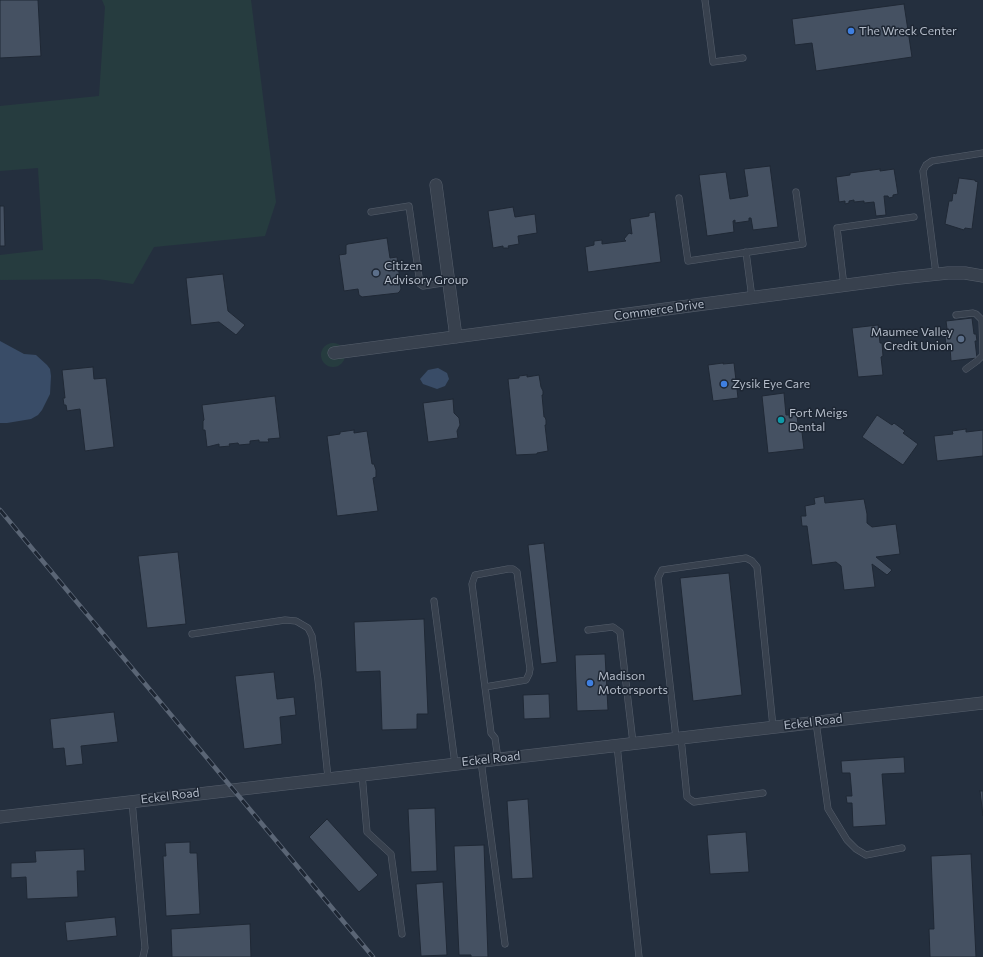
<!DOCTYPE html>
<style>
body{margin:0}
canvas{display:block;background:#242f3e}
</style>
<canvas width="983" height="957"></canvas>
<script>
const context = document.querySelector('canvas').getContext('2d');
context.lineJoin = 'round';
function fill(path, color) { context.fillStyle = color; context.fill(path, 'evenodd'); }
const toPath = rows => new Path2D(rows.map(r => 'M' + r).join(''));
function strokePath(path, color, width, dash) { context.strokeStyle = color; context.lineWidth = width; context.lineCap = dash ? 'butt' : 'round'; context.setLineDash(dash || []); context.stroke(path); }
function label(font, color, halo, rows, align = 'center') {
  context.font = font + ' Commissioner,sans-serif'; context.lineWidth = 3; context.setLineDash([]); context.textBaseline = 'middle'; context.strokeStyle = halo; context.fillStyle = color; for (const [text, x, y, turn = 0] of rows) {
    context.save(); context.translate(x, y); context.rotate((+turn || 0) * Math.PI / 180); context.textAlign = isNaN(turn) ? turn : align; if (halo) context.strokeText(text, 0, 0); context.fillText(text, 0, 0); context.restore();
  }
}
const green = toPath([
 [102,0,251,0,276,202,265,236,154,247,133,284,98,279,0,280,0,255,43,250,38,168,0,171,0,106,99,96,105,7],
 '321 355a12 12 0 1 1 24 0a12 12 0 1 1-24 0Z'
]);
const water = toPath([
 [0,341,24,354,36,355,47,365,50,369,51,376,50,394,42,410,38,415,31,419,7,423,0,423],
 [438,368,447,373,449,379,445,386,437,389,423,384,420,379,428,370]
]);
const building = toPath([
 [0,0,38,0,41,56,0,58,0,0],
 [904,4,912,57,816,71,812,43,795,45,792,19,904,4],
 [770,166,778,227,753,230,751,218,749,218,749,221,735,223,735,220,733,221,734,232,707,236,699,175,726,172,730,199,748,196,744,169,770,166],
 [880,169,880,171,894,169,898,194,893,195,893,197,889,198,888,196,884,196,886,215,876,216,874,202,864,203,864,201,854,202,854,200,849,201,849,203,845,204,845,201,839,202,836,177,850,175,850,173,880,169],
 [959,178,975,180,975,181,978,182,972,229,965,228,964,230,945,224,949,201,952,201,953,193,956,194,959,178],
 [0,206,4,206,5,246,0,246,0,206],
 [513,207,515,217,535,214,537,233,518,236,519,244,508,246,509,248,503,248,503,246,493,248,488,211,513,207],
 [655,212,661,262,588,272,585,247,594,245,594,241,602,240,602,244,626,241,624,239,629,233,632,234,630,219,649,216,649,213,655,212],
 [387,238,390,258,397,257,401,289,400,291,398,293,362,297,359,295,358,289,344,291,339,255,346,254,346,245,348,244,387,238],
 [223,274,228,311,245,325,236,335,219,322,191,325,186,278,223,274],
 [972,318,974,334,976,334,977,341,975,341,977,358,951,361,950,347,946,347,945,336,948,336,946,321,972,318],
 [878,325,880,343,882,343,883,356,881,357,883,375,858,377,852,328,878,325],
 [723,363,723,364,734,363,738,398,713,401,708,365,723,363],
 [93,367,94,379,106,378,114,447,85,451,80,409,67,411,66,405,64,405,63,398,65,398,62,370,93,367],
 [527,375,527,377,539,375,541,387,543,391,543,395,542,395,544,417,545,417,546,420,546,425,545,425,548,451,537,453,537,454,516,455,508,379,519,378,519,376,527,375],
 [784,393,786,415,797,415,798,424,801,424,804,449,768,453,762,396,784,393],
 [275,396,280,438,268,439,269,442,259,442,259,440,250,441,250,444,239,445,238,443,229,444,230,446,219,447,219,444,207,447,205,430,203,430,203,421,204,420,202,405,275,396],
 [453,399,454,413,459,418,460,425,457,431,458,438,428,442,423,403,453,399],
 [877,415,892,425,894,423,905,431,903,433,918,444,903,465,862,437,877,415],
 [966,429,966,432,983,430,983,456,937,461,934,436,953,434,952,431,966,429],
 [354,430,354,433,367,431,372,464,374,464,376,470,376,477,373,478,378,511,337,516,327,436,340,434,340,432,354,430],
 [824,496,825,503,864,499,867,514,867,523,872,527,896,524,900,554,876,557,892,570,887,575,872,564,875,587,844,590,841,566,836,562,812,565,807,526,802,526,801,516,806,516,805,506,815,504,814,498,824,496],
 [544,543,557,662,541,664,528,545,544,543],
 [178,552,186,624,147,628,138,556,178,552],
 [729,573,742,695,693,701,680,578,729,573],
 [424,619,428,714,417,714,417,729,382,730,380,671,356,672,354,622,424,619],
 [605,654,608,710,577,711,575,655,605,654],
 [274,672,277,699,294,697,296,715,280,717,282,744,244,749,235,676,274,672],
 [549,694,550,718,524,719,523,695,549,694],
 [114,712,118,742,81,746,83,764,66,766,64,748,53,749,50,719,114,712],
 [904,757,905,773,882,774,886,825,853,827,852,803,847,803,846,796,852,796,850,773,842,773,841,761,904,757],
 [980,791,983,791,983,816,980,791],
 [528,799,533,878,512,879,507,801,528,799],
 [435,808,437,871,411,872,408,809,435,808],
 [327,819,378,875,359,892,309,837,327,819],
 [746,832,749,872,710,874,707,835,746,832],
 [190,842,190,853,197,853,200,914,166,916,163,856,166,856,165,843,190,842],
 [484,845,488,957,471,957,471,955,459,955,454,846,484,845],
 [84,849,85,871,77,871,78,897,27,899,26,877,11,878,11,863,36,862,35,851,84,849],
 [971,854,976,957,930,957,929,929,934,929,931,856,971,854],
 [443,882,447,955,421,956,416,884,443,882],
 [115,917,117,936,67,941,65,922,115,917],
 [250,924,251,957,172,957,171,929,250,924]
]);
const lane = toPath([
 [705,0,713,62,743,58],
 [679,198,688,261,803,244,796,192],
 [371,212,409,206,420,284,423,286,449,282],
 [746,252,752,298],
 [936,274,923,171,926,165,932,161,983,153],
 [844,286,837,228,914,217],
 [956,315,973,313,976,314,982,320,983,355,977,361,966,369],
 [434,601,455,764],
 [588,630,613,627,620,632,633,743],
 [192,634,285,620,296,621,308,628,312,636,318,680,328,778],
 [485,687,526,680,529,674,530,669,517,572,513,569,508,569,475,575,472,584,485,687,491,733,495,738,498,759],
 [816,722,828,809,847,840,856,849,866,855,902,848],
 [676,738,658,578,662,570,746,558,752,561,757,567,773,727],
 [681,738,687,797,691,800,694,802,763,793],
 [617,745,639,957],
 [481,761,505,944],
 [362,774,367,832,391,854,402,934],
 [132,801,145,948,143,957]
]);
const street = toPath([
 [436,185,456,337],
 [334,353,900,278,948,273,965,273,983,276],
 [0,817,983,703]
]);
const rail = toPath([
 [0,510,373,957]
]);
const markers = [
 [851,31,4,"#3f7fe0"],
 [376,273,4,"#5c6f8a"],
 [961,339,4,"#5c6f8a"],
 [724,384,4,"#3f7fe0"],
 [781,420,4,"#0f9aa8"],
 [590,683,4,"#3f7fe0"]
];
const poiNames = [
 ["The Wreck Center",859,31],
 ["Citizen",384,266],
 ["Advisory Group",384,280],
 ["Maumee Valley",953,332,"right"],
 ["Credit Union",953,346,"right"],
 ["Zysik Eye Care",732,384],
 ["Fort Meigs",789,413],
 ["Dental",789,427],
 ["Madison",598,676],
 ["Motorsports",598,690]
];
const streetNames = [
 ["Commerce Drive",659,310,-8],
 ["Eckel Road",813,722,-7],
 ["Eckel Road",491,759,-6],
 ["Eckel Road",170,796,-7]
];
fill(green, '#263c3f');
fill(water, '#394c67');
fill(building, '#455162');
strokePath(building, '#1f2835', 1);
strokePath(lane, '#565f6c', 7);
strokePath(street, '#565f6c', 13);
strokePath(lane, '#38414e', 6);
strokePath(street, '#38414e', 12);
strokePath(rail, '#5a6575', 4.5);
strokePath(rail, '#1d2633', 3, [9]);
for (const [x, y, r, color] of markers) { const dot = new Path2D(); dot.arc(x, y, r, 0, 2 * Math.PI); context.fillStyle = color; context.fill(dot); strokePath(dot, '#1d2633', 1.5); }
label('12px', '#b4bcc9', '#1d2633', poiNames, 'left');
label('12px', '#b4bcc9', '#1d2633', streetNames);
</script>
